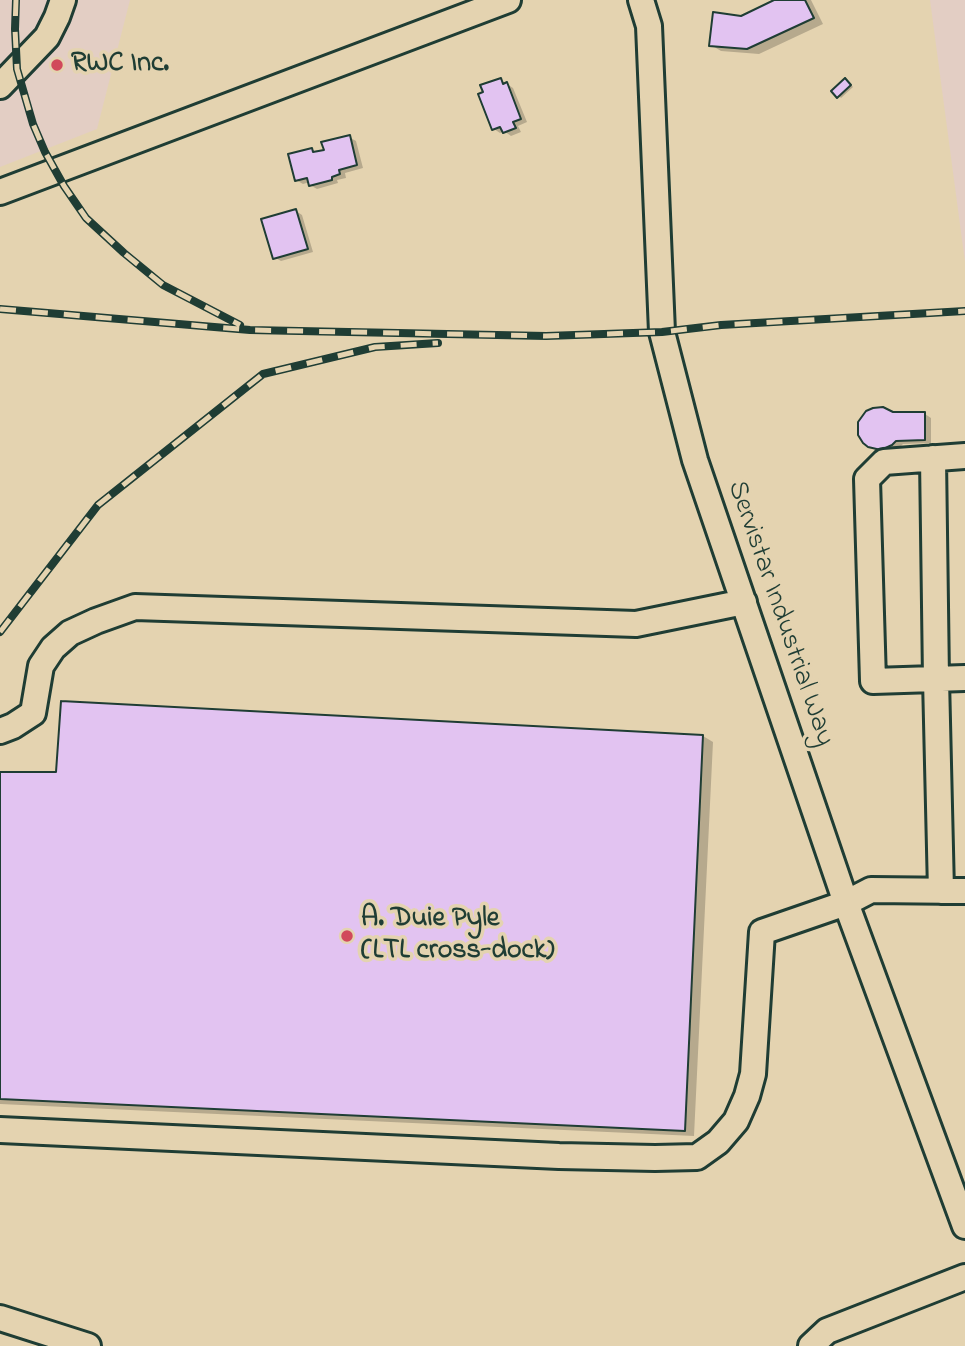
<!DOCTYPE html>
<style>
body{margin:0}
canvas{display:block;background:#e4d3b0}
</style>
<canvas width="965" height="1346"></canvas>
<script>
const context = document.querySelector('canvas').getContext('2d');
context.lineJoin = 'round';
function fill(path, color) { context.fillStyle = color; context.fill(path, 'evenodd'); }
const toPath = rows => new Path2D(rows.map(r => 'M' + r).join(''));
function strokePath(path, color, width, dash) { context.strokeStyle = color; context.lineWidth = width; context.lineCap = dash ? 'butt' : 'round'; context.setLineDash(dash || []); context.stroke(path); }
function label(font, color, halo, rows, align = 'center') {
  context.font = font + ' "Indie Flower",sans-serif'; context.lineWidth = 7; context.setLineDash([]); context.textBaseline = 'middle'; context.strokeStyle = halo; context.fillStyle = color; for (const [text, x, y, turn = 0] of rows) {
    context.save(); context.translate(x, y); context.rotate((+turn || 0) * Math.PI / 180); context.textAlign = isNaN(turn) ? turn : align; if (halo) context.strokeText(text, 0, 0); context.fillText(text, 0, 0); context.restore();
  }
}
const built = toPath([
 [0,0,130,0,97,129,0,167],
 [930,0,965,0,965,262]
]);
const shadow = toPath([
 [778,0,811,0,823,24,759,54,721,51,711,45,742,18],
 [501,80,513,88,527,122,518,126,521,132,511,136,504,131,500,133,494,129],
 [848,81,853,87,841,98,839,96],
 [349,137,356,141,363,168,345,173,346,178,337,180,338,183,317,189,310,185,310,182,303,184,296,180,311,149,317,153,326,151],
 [296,211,302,215,313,252,281,261,274,257],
 [892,414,925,414,931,418,931,443,903,444,899,448,889,452,876,450,869,446],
 [703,736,713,742,694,1136,0,1104,0,774,58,774]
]);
const building = toPath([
 [774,0,805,0,814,18,747,49,709,46,713,12,741,16,774,0],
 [501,78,503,84,507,82,521,119,513,122,516,128,503,133,500,127,492,130,478,94,483,92,480,85,501,78],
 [845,78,851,85,837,98,831,91,845,78],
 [350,135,357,165,339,170,340,174,332,177,332,180,309,186,307,178,295,181,288,154,312,148,313,152,324,150,321,142,350,135],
 [296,209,308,249,273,259,261,219,296,209],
 [883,407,893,412,925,412,925,440,896,441,892,445,881,450,868,447,863,443,858,435,858,422,866,411,873,408,883,407],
 [61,701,703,735,685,1131,0,1099,0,772,56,772,61,701]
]);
const minor = toPath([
 [641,0,649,26,662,332,695,460,846,903,965,1226],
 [0,86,47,37,57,17,63,0],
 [0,192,508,0],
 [965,456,884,462,867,479,873,681,965,678],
 [933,458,936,679,941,891],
 [0,731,13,726,33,713,41,666,53,648,70,633,96,621,135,607,636,624,744,602],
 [0,1130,559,1156,655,1158,697,1157,718,1142,736,1121,747,1096,753,1074,762,932,846,903,871,890,965,891],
 [0,1318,88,1346],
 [811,1346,827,1331,965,1277]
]);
const rail = toPath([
 [16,0,15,29,17,69,33,124,45,152,64,186,86,218,124,253,163,285,240,325],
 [0,309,250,330,546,336,662,332,721,325,965,311],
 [0,632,98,505,263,374,375,347,438,343]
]);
const markers = [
 [57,65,7,"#d1495b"],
 [347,936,7,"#d1495b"]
];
const poiNames = [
 ["RWC Inc.",71,65],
 ["A. Duie Pyle",361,920],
 ["(LTL cross-dock)",361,952]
];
const streetNames = [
 ["Servistar Industrial Way",779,614,71]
];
fill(built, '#e3cec4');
fill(shadow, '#0003');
fill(building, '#e2c3f1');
strokePath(building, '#1f3d34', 2);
strokePath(minor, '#1f3d34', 30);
strokePath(minor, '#e4d3b0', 24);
strokePath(rail, '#1f3d34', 8);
strokePath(rail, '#e4d3b0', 5, [16]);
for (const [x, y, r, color] of markers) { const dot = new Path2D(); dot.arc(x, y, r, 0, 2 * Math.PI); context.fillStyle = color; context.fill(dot); strokePath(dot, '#e4d3b0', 2.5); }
label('bold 28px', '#1f3d34', '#e4d3b0', poiNames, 'left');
label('28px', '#1f3d34', '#e4d3b0', streetNames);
</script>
